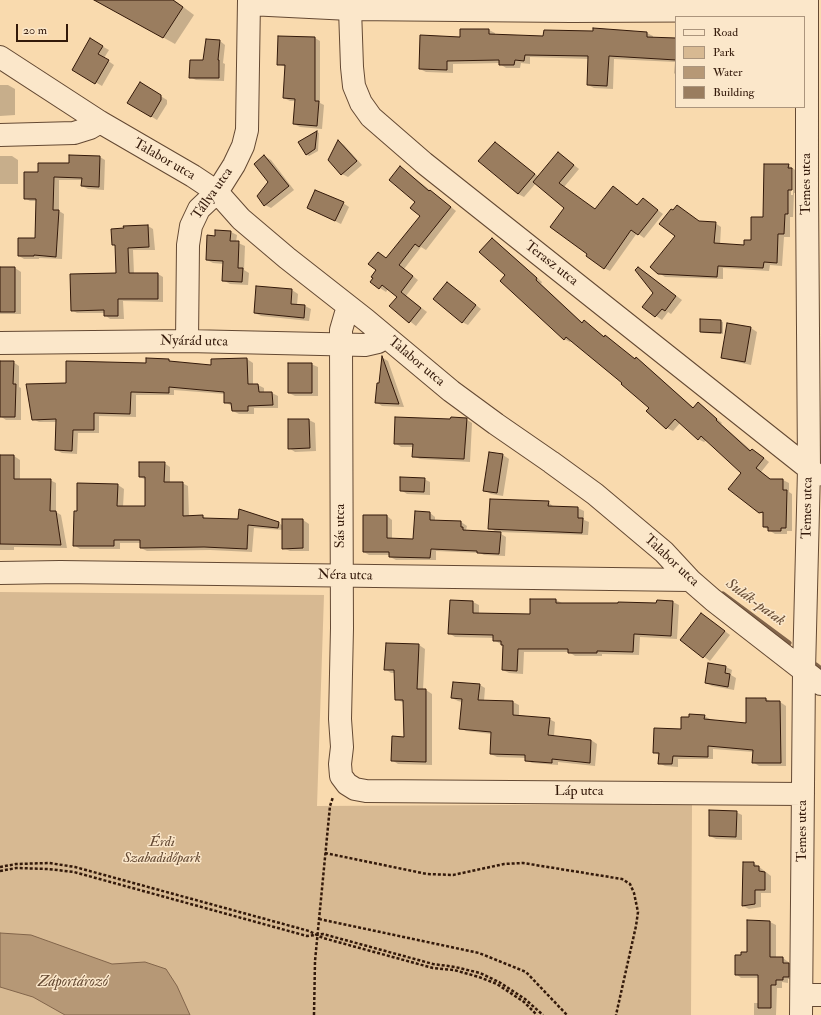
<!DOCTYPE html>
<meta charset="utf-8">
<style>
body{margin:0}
#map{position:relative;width:821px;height:1015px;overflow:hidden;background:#f9daae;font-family:"IM FELL Double Pica",serif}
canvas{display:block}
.legend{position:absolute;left:675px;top:16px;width:130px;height:92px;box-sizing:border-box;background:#fbe7ca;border:1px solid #ab957d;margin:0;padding:5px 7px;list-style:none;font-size:12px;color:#33190a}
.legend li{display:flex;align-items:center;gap:8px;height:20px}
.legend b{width:20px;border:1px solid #ab957d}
.scale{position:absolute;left:16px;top:24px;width:52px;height:18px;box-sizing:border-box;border:2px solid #33190a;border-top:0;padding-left:5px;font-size:12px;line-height:14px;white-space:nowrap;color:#33190a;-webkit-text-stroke:3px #fbe7ca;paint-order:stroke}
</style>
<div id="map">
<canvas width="821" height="1015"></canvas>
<ul class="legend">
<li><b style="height:5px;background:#fbe7ca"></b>Road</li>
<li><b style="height:11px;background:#d7b992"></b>Park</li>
<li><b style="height:11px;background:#b69876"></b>Water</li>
<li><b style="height:11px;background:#9a7d5f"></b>Building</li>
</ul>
<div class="scale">20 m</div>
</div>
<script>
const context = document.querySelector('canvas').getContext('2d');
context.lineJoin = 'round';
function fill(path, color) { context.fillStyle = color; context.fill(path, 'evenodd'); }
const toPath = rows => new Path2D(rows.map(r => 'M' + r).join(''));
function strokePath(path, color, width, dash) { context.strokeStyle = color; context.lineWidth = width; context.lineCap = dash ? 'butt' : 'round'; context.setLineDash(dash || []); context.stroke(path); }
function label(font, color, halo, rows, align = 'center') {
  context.font = font + ' "IM FELL Double Pica",serif'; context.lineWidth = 3; context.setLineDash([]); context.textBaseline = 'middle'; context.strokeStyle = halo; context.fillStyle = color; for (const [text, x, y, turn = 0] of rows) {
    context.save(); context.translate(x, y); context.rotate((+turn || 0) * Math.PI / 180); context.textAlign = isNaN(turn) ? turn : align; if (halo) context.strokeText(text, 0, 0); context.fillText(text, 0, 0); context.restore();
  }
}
const green = toPath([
 [0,592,324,595,317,806,692,804,691,1015,0,1015]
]);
const water = toPath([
 [0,933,31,935,112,964,145,962,166,969,177,986,190,1015,65,1015,33,997,0,987,0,933]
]);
const shadow = toPath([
 [96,0,174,0,194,15,175,44],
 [489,30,495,33,495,36,544,37,647,33,653,36,653,38,676,39,676,75,674,73,675,62,614,59,613,89,594,88,588,85,589,59,530,57,530,64,521,63,520,68,506,68,500,64,500,63,453,64,453,73,426,72,420,69,461,38],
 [315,38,320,41,320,103,324,105,322,129,300,127,294,124,296,101,290,101,284,98,286,67,278,64],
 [91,40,109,50,104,58,114,65,102,86,73,69],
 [220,41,225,45,223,63,225,64,224,81,196,80,190,77],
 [141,84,167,100,167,104,157,120,129,103],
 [0,85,8,85,15,89,15,115,0,116],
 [317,132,319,133,318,151,309,156,306,154],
 [338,141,344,145,362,165,348,177,342,174],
 [495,143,539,177,559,153,579,169,564,187,596,210,614,187,637,205,643,199,663,214,644,238,637,233,610,271,604,268,588,254,565,208,536,183,524,197,518,194],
 [0,156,12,156,18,160,18,184,0,184],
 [264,156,271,160,294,190,271,208,265,205,269,182],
 [100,157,105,160,104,190,88,189,82,186,83,180,59,180,59,211,64,214,62,259,39,258,39,259,24,259,19,256,36,239,37,201,30,201,25,198,39,173,70,164],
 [788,165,798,172,797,193,794,193,793,217,790,217,790,237,784,237,782,266,770,265,769,271,723,268,723,279,665,277,659,273,700,222,715,223,721,227,720,245,744,246,752,241,764,218],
 [791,169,793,169,793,195,791,195],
 [406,171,456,211,426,250,421,247,404,269,418,280,406,296,427,312,416,326,390,306,398,297,388,289,386,292,371,282,378,270,379,253,387,259,421,215],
 [343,203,349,207,341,224,308,208],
 [148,226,153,229,155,250,133,250,134,274,158,274,163,277,163,302,123,301,124,319,110,319,105,315,105,313,77,313,72,310,117,274,116,246,113,244],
 [231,232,237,235,236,242,245,246,244,270,249,273,248,285,230,284,223,280,224,264,213,263,207,260,216,237],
 [492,239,498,243,542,282,541,284,583,323,584,321,590,325,605,337,606,336,636,360,637,359,642,362,694,408,698,403,704,407,722,423,721,424,752,451,758,453,769,462,761,472,771,480,783,480,789,483,789,492,792,494,792,531,787,531,787,534,775,534,764,527,764,514,760,512,742,472,707,440,704,442,698,439,680,423,673,431,667,428,650,408,624,383,572,340,570,342,564,339,506,275],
 [0,268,15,268,21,272,21,314,0,314],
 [639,268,682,300,671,314,668,312,662,320,643,307,654,293],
 [448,283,481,309,468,325,462,322],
 [292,290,298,294,297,305,305,306,311,309,309,321,261,316,255,313],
 [720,321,723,322,723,334,704,333,701,332],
 [728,324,751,328,757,332,751,365,728,360,722,357],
 [383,358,388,361,404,407,382,406,376,402,380,384],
 [247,359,253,363,253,385,258,385,264,388,264,393,272,393,278,396,278,408,254,408,254,414,239,414,233,411,232,406,225,402,225,394,174,390,174,395,136,395,136,417,99,416,99,433,78,433,77,454,62,453,56,450,57,422,39,422,33,419,67,384,169,360,174,363,212,366,212,360],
 [0,362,13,362,19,366,19,387,21,388,21,420,6,420,0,416],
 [311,364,318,367,318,396,295,396,289,393],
 [466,419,472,423,470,462,420,459,413,456,414,447,401,447,395,443,451,420],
 [289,420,309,420,315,423,316,451,295,452,289,448],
 [490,453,503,455,509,459,503,496,491,494,484,490],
 [0,456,14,456,20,460,20,480,50,480,56,483,56,512,61,515,67,548,14,547,14,550,0,550],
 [164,463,170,467,170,483,182,483,188,486,189,517,202,516,207,519,279,523,283,526,303,520,309,524,309,551,290,551,283,548,283,530,254,528,252,552,210,550,147,551,141,548,141,543,120,543,120,549,80,549,74,545,78,512,118,485,124,489,123,507,146,507,146,480,140,477],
 [424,479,430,482,430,495,407,494,401,490],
 [548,502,554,507,578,508,584,511,584,520,589,522,588,535,498,532,506,537,505,556,484,555,480,553,436,551,436,560,396,560,390,557,390,555,369,555,364,552,387,516,392,520,392,540,414,540,430,513,435,517,435,521,461,522,467,526,466,530,468,531,498,533,490,528],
 [556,600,562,603,657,604,673,602,679,605,677,639,640,637,639,655,602,654,602,656,575,656,569,652,524,652,523,674,509,673,503,670,504,646,494,640,494,638,455,637,449,633,473,602,479,605,479,614,531,615],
 [702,614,730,635,710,661,681,640],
 [386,644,419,645,425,649,423,690,426,690,432,694,432,765,398,764,392,760,405,738,404,703,396,699,395,673,391,673,385,669],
 [726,667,732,670,731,675,736,678,734,690,712,686,706,683],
 [480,685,485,688,484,701,513,702,519,705,519,717,549,719,555,722,554,736,591,740,597,744,595,766,558,762,558,765,532,763,526,760,526,758,497,757,491,754,492,734,466,731,460,728,462,702,458,701,452,698],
 [747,699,766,699,772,702,780,702,786,706,786,766,759,766,753,762,754,752,713,749,713,759,678,759,678,767,665,766,659,763,660,756,654,752,682,730,704,716,710,719,710,721,747,724],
 [736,812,742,815,742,840,716,839,710,836],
 [754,863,771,876,771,893,761,893,761,907,749,909,743,906],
 [748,921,770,922,776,925,776,958,783,958,795,967,794,979,788,979,788,983,782,982,782,988,777,988,776,1015,754,1015,754,1003,759,1003,759,978,741,978,736,974,742,956,748,953]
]);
const stream = toPath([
 [723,594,789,643],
 [816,665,821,669]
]);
const building = toPath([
 [94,0,173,0,183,7,163,38,94,0],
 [593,28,647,32,647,37,676,38,676,60,609,56,607,86,587,85,588,56,525,55,524,61,515,60,514,65,499,65,499,60,447,61,447,70,419,69,420,35,460,37,460,29,489,29,489,34,543,36,544,30,593,31,593,28],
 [278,36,315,37,315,101,319,101,317,126,293,124,295,99,283,98,285,65,277,65,278,36],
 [90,38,103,46,98,54,109,60,95,84,72,70,90,38],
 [206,39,220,40,218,60,219,60,219,78,189,78,190,60,203,60,206,39],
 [140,82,161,95,161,100,151,117,127,103,140,82],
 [317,131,315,149,306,155,298,142,317,131],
 [338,140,357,161,341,175,328,160,338,140],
 [495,142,535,174,518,194,478,161,495,142],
 [558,152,574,165,559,183,595,209,613,186,637,205,643,198,658,210,638,235,631,230,604,269,586,256,587,254,550,227,564,208,533,182,558,152],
 [69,155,100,156,99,187,81,186,82,178,54,177,53,210,59,210,56,257,34,255,34,256,18,256,18,238,35,238,36,199,24,199,24,172,38,172,38,163,69,163,69,155],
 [264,155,289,186,264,206,257,196,268,182,254,164,264,155],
 [764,164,789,164,788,168,792,168,792,190,788,190,788,214,785,214,784,234,778,234,777,263,764,262,763,268,718,266,717,277,658,274,650,267,675,236,659,224,671,209,673,210,677,205,699,221,716,222,714,243,744,245,744,240,751,240,751,217,763,217,764,164],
 [400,166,429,191,430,190,451,207,419,247,415,244,399,265,413,276,401,292,421,308,409,323,389,306,397,297,382,285,379,289,370,282,373,278,371,277,376,270,368,264,378,252,386,258,420,216,410,208,415,202,389,180,400,166],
 [315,190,344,202,335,221,307,208,315,190],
 [148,225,149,247,128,248,129,273,158,273,158,299,118,299,118,316,104,316,104,310,71,311,70,274,116,273,115,245,112,245,111,229,124,228,123,226,148,225],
 [215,230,231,231,230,241,239,241,238,268,243,268,242,282,222,281,223,261,206,260,207,235,215,236,215,230],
 [492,238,537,278,536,280,582,323,584,320,604,337,605,335,635,359,636,357,693,408,698,402,717,419,716,420,750,451,752,449,764,458,756,468,770,479,783,479,783,490,787,490,786,528,781,528,781,531,768,531,768,527,763,527,763,512,759,513,728,489,741,473,701,436,698,440,675,419,666,429,646,411,649,408,621,384,622,383,566,337,564,340,500,281,505,275,479,252,492,238],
 [0,267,15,267,15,312,0,312,0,267],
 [638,267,676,296,665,311,662,309,655,317,642,307,653,293,635,270,638,267],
 [447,282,476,305,462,323,433,299,447,282],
 [256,286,292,289,291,304,305,305,304,318,254,313,256,286],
 [700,319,721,320,721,333,700,332,700,319],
 [727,323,751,327,745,362,721,358,727,323],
 [382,356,399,404,375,403,377,383,379,383,382,356],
 [146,358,169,359,169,361,211,365,211,359,247,358,248,384,258,384,259,392,272,392,273,405,248,406,248,411,232,411,231,403,224,403,224,392,169,387,169,393,131,392,130,414,94,413,94,430,73,430,72,451,55,450,56,419,32,420,26,384,66,383,66,361,146,363,146,358],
 [0,361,14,361,13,384,16,384,15,417,0,417,0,361],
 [288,363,312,363,312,393,288,393,288,363],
 [395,417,450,419,451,417,467,418,464,459,412,457,413,444,394,444,395,417],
 [288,419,309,419,310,448,288,449,288,419],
 [489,452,503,454,497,493,483,491,489,452],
 [0,455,14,455,14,479,51,479,50,511,56,511,61,545,0,544,0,455],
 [139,462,165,462,164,482,183,482,183,516,203,515,203,518,238,519,239,509,279,522,278,528,248,525,247,549,204,547,140,548,140,540,114,540,114,546,73,546,74,511,77,511,77,483,118,484,117,506,145,506,145,477,139,477,139,462],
 [400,477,425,478,424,492,400,491,400,477],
 [490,499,549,501,548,506,578,507,578,518,583,518,582,533,488,529,490,499],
 [415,511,430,512,430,520,461,521,461,527,463,527,463,530,501,532,499,554,477,553,477,551,431,549,430,558,389,557,389,552,363,552,363,515,387,515,387,538,413,539,415,511],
 [282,519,303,519,303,548,282,549,282,519],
 [530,599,556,599,556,603,618,603,618,602,656,603,657,600,673,601,671,636,634,634,633,652,597,651,597,653,568,653,568,649,518,649,517,671,502,670,503,645,501,645,501,641,493,641,493,635,448,634,450,600,473,601,473,613,530,614,530,599],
 [701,613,725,631,703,658,680,640,701,613],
 [386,643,419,644,417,689,426,689,426,762,391,761,392,736,404,737,403,700,395,700,394,670,384,670,386,643],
 [708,663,726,666,725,673,730,674,728,687,705,683,708,663],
 [453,682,480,684,478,700,513,701,513,715,550,718,548,735,591,740,590,763,552,759,552,763,525,761,525,755,490,754,491,732,459,729,462,699,451,698,453,682],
 [746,698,766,698,766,701,780,701,781,763,752,763,753,750,708,746,708,757,673,756,672,764,658,764,659,753,653,753,654,728,681,729,681,717,689,717,689,714,705,715,704,719,746,723,746,698],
 [709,810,737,811,736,837,709,836,709,810],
 [743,862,754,862,754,866,759,866,759,871,765,872,765,890,755,890,755,904,742,906,743,862],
 [747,920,770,921,770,957,783,957,783,963,789,963,789,977,783,977,783,980,776,980,776,985,771,985,771,1008,758,1008,758,975,735,975,735,955,741,955,741,952,747,952,747,920]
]);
const path = toPath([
 [325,853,427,874,453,875,504,864,523,863,622,879,630,884,634,893,638,912,636,926,616,1015],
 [0,867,16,864,49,863,75,867,309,931,323,938,433,968,454,970,479,977,497,984,524,1002,537,1015],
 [0,871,16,868,48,869,74,872,307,936,323,934,433,964,455,967,480,973,499,982,525,999,543,1015],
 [319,919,479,953,526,972,567,1015],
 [314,1015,315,961,330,806,333,797]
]);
const minor = toPath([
 [249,4,350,9,571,11,807,10],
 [350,9,352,67,354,86,361,103,371,117,424,163,817,475],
 [0,57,100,122,193,176,217,192,241,219,287,258,366,320,451,391,496,424,551,462,595,494,664,552,690,580,713,600,821,684],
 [0,135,74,133,90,128,100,122],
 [348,306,341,330,341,345,342,628,340,719,342,747,340,764,341,776,347,784,355,789,366,791,803,794],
 [187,341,188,245,191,226,199,209,217,192,234,165,243,146,247,130,249,0],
 [0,343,187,341,365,345,378,342,386,337],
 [0,573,60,572,690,580],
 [802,995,821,995],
 [801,1015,804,671,809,469,807,191,807,0]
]);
const streetNames = [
 ["Talabor utca",164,160,30],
 ["Temes utca",807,184,-90],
 ["Tállya utca",213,194,-55],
 ["Terasz utca",551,264,38],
 ["Nyárád utca",194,342,1],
 ["Talabor utca",416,362,40],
 ["Temes utca",808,508,-89],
 ["Sás utca",341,526,-90],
 ["Talabor utca",671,561,43],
 ["Néra utca",345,576,1],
 ["Láp utca",579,792],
 ["Temes utca",803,831,-90]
];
const parkNames = [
 ["Érdi",162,843],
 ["Szabadidőpark",162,859]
];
const waterNames = [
 ["Sulák-patak",755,603,36],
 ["Záportározó",73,983]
];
fill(green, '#d7b992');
fill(water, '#b69876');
strokePath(water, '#82654b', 1);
fill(shadow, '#0003');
strokePath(stream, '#82654b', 5);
fill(building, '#9a7d5f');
strokePath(building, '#33190a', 1);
strokePath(minor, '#644933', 24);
strokePath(path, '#33190a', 2.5, [3, 2]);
strokePath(minor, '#fbe7ca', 22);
label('14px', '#33190a', '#fbe7ca', streetNames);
label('italic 14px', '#644933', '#fbe7ca', parkNames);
label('italic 15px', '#674c35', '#fbe7ca', waterNames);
</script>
